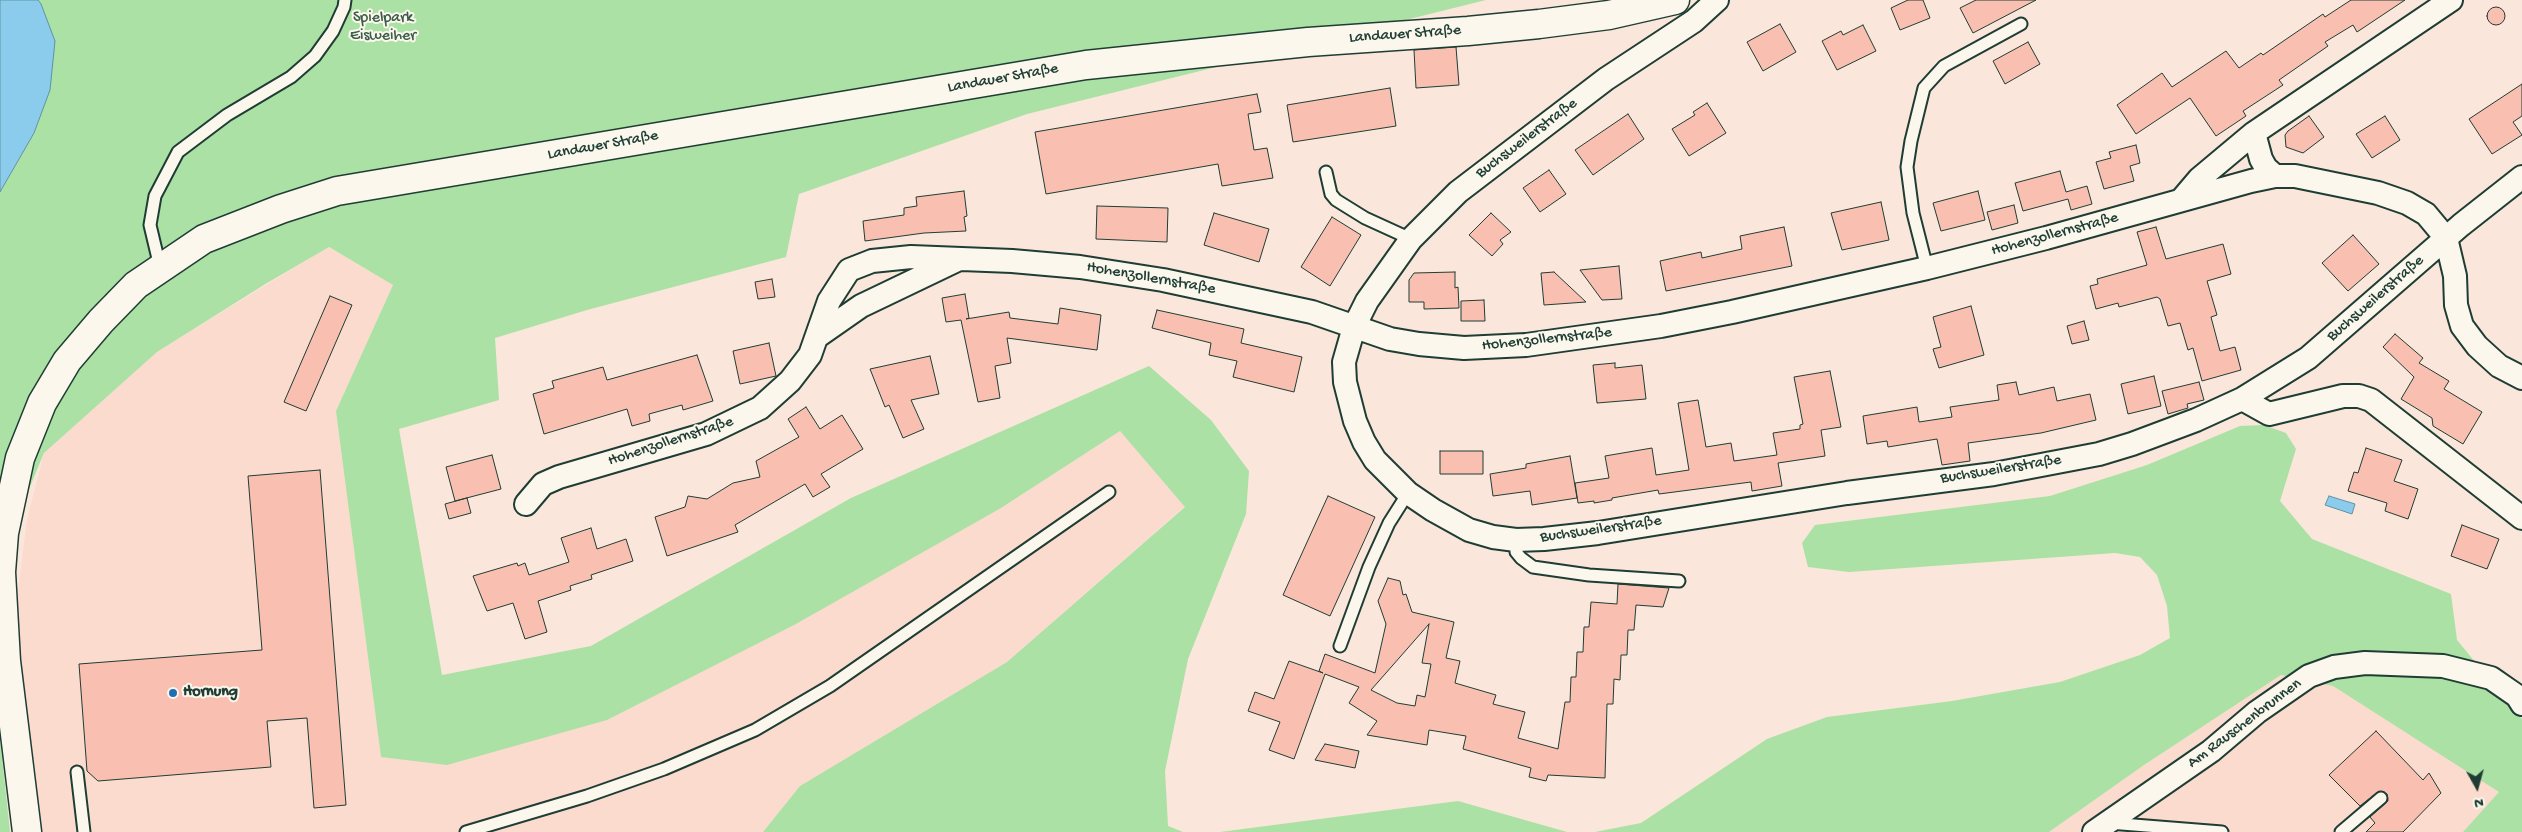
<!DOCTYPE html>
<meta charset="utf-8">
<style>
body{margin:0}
#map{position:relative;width:2522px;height:832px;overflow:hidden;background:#fae6da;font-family:"Gochi Hand",sans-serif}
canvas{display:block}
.north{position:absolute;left:2452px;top:762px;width:50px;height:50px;-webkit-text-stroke:4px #fbf7ec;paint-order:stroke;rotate:173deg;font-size:14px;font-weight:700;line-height:20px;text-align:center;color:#1f3d34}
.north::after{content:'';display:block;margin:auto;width:18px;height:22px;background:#1f3d34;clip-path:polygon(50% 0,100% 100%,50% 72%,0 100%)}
</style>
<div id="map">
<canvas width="2522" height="832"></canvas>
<div class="north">N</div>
</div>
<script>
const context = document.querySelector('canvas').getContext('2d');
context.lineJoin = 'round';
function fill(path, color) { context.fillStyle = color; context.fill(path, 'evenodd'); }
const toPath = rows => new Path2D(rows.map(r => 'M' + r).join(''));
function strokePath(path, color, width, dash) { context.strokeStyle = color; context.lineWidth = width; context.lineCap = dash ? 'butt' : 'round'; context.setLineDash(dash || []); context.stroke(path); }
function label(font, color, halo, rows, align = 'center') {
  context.font = font + ' "Gochi Hand",sans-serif'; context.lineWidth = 4; context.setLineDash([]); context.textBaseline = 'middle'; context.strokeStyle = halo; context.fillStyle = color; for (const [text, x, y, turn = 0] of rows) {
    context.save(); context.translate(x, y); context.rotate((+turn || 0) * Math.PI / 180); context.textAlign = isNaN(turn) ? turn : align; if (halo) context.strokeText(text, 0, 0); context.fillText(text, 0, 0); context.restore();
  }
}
const built = toPath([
 [328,247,393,285,336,411,381,757,1001,508,1120,431,1185,506,1007,662,800,786,763,832,37,832,13,632,27,520,44,453,157,352],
 [2281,675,2333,686,2500,792,2463,832,2049,832,2144,765]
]);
const green = toPath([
 [38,0,1486,0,1027,114,799,194,786,257,587,310,495,338,499,400,399,429,442,675,591,646,851,498,1149,366,1211,420,1249,471,1246,514,1188,659,1165,771,1168,826,1183,832,763,832,800,786,1007,662,1185,507,1120,431,1001,508,794,625,607,720,447,765,381,757,336,411,393,285,329,247,267,283,157,352,44,453,0,559,0,192,34,133,41,4],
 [2264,425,2286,433,2296,449,2280,501,2312,539,2451,594,2457,640,2522,719,2522,832,2463,832,2499,792,2333,686,2281,675,2144,765,2049,832,1595,832,1641,823,1767,739,1827,717,1952,701,2060,682,2140,655,2170,638,2167,606,2157,575,2140,557,2115,553,1849,572,1808,567,1802,543,1815,525,2050,496,2147,465,2240,426],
 [0,738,10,832,0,832],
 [1458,801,1567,832,1220,832]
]);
const water = toPath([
 [0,0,38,0,41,4,55,41,50,90,34,133,0,192,0,0],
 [2329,496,2355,504,2352,514,2325,505,2329,496]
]);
const building = toPath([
 [1908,0,1923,0,1930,18,1900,30,1891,8,1908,0],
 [1976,0,2036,0,1973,33,1960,8,1976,0],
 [2351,0,2405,0,2357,32,2353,25,2325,42,2328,46,2279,80,2283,85,2243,111,2246,116,2216,136,2190,98,2136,134,2117,105,2162,73,2172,87,2226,51,2239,68,2261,53,2263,55,2323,14,2325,17,2351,0],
 '2487 16a9 9 0 1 1 18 0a9 9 0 1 1-18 0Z',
 [1780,24,1796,52,1763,71,1747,42,1780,24],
 [1863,25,1876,51,1837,70,1822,41,1841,31,1843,35,1863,25],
 [2028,42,2040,64,2005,84,1993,61,2028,42],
 [1456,47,1459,85,1416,88,1414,50,1456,47],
 [2522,84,2522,116,2513,122,2522,135,2492,154,2469,119,2522,84],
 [1390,88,1396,126,1293,142,1287,105,1390,88],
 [1257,94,1261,112,1248,114,1254,150,1267,148,1273,178,1222,186,1218,164,1046,194,1035,132,1257,94],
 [1707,103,1726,133,1689,156,1672,129,1695,115,1693,112,1707,103],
 [1628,114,1644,139,1593,175,1575,150,1628,114],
 [2309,116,2324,137,2303,153,2286,147,2285,135,2288,131,2309,116],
 [2385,116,2400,140,2372,158,2356,134,2385,116],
 [2136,145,2140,163,2130,166,2134,181,2104,189,2096,162,2111,158,2109,152,2136,145],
 [1549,170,1566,194,1540,212,1523,188,1549,170],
 [2060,171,2066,192,2087,186,2092,204,2071,210,2068,199,2023,211,2015,183,2060,171],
 [964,191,967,216,964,217,966,231,924,233,865,241,863,221,904,215,904,208,917,206,916,197,964,191],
 [1978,191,1985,220,1941,231,1933,203,1978,191],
 [1881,202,1889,240,1842,250,1831,213,1881,202],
 [2014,205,2018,223,1992,230,1987,212,2014,205],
 [1097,206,1168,208,1167,242,1096,239,1097,206],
 [1214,213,1269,229,1259,262,1204,245,1214,213],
 [1491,213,1511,232,1500,240,1503,244,1492,256,1469,235,1491,213],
 [1332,217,1361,235,1330,286,1301,267,1332,217],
 [1784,227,1792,266,1666,291,1660,261,1701,252,1702,258,1742,249,1740,236,1784,227],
 [2156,227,2166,259,2223,244,2231,274,2207,281,2217,315,2211,317,2220,351,2235,347,2241,370,2202,381,2193,348,2188,350,2180,323,2168,326,2160,299,2157,297,2119,307,2118,303,2096,309,2090,286,2098,284,2097,279,2147,265,2137,232,2156,227],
 [2353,235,2379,264,2348,291,2322,263,2353,235],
 [1619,266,1622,299,1602,300,1580,270,1619,266],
 [1455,272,1455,288,1458,287,1459,308,1424,309,1424,302,1409,302,1409,280,1414,273,1455,272],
 [1554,272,1586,302,1544,305,1541,273,1554,272],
 [772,279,775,297,758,299,755,282,772,279],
 [965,294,969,318,966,319,1009,312,1010,318,1058,324,1060,308,1101,315,1097,350,1007,338,1011,363,995,366,1000,398,978,402,961,320,946,322,942,298,965,294],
 [330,296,352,305,306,411,284,402,330,296],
 [1484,300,1485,321,1461,321,1461,301,1484,300],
 [1971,306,1984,355,1939,368,1933,349,1941,347,1933,317,1971,306],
 [1157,310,1244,329,1241,343,1302,357,1294,392,1233,377,1237,361,1209,355,1211,343,1152,328,1157,310],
 [2084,321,2089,340,2072,344,2067,326,2084,321],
 [2395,334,2423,358,2419,363,2449,381,2444,389,2482,412,2463,444,2433,426,2432,418,2401,399,2414,377,2383,347,2395,334],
 [769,343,776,376,740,384,733,351,769,343],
 [697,355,713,401,683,410,682,405,649,414,650,421,632,426,627,409,544,434,533,394,554,388,552,381,603,367,607,380,697,355],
 [930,356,939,394,911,400,924,429,903,438,889,405,885,407,870,369,930,356],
 [1615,363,1615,368,1642,365,1646,399,1597,403,1593,365,1615,363],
 [1830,371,1841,427,1821,430,1825,456,1778,463,1782,486,1752,491,1751,482,1659,494,1658,490,1612,498,1612,500,1594,503,1594,501,1578,503,1575,483,1609,478,1605,456,1652,448,1656,475,1689,470,1678,403,1698,400,1706,447,1731,443,1734,461,1777,455,1773,433,1800,429,1800,425,1803,424,1794,377,1830,371],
 [2154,376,2161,406,2128,414,2121,384,2154,376],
 [2016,382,2019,395,2054,387,2057,401,2090,394,2096,420,2041,433,1968,443,1970,461,1942,465,1937,439,1888,447,1887,441,1867,444,1863,416,1917,407,1919,422,1952,417,1950,407,1999,400,1997,385,2016,382],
 [2199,382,2204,400,2187,404,2188,408,2168,414,2162,391,2199,382],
 [806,407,820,429,842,415,863,449,821,474,830,487,813,497,805,484,735,525,738,532,667,556,655,517,685,507,688,496,707,499,733,483,760,477,756,461,799,437,788,419,806,407],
 [2366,448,2402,460,2394,481,2418,489,2408,519,2385,511,2387,503,2348,491,2354,472,2358,473,2366,448],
 [1440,451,1483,451,1483,474,1440,474,1440,451],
 [492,455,501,489,455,501,446,467,492,455],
 [1570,456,1577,498,1532,505,1530,491,1493,496,1490,474,1526,468,1526,464,1570,456],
 [320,470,346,805,314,808,307,718,267,721,271,767,98,781,87,771,79,664,262,650,248,476,320,470],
 [1328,496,1375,517,1330,616,1283,595,1328,496],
 [467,498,471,513,449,519,445,504,467,498],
 [2462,525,2499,539,2487,569,2451,556,2462,525],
 [591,528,597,549,626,539,633,561,591,575,592,579,570,586,571,590,538,601,547,632,525,639,513,603,487,611,473,576,517,563,518,566,525,563,529,575,569,562,561,538,591,528],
 [1388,578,1400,581,1403,595,1406,594,1412,612,1454,622,1446,658,1460,661,1455,683,1496,695,1493,704,1525,712,1518,738,1558,749,1565,702,1570,702,1571,677,1576,677,1577,652,1583,652,1584,627,1589,627,1591,602,1617,604,1618,584,1669,588,1663,607,1636,605,1634,630,1628,630,1627,655,1621,655,1620,680,1614,679,1613,704,1607,704,1605,778,1548,775,1546,781,1529,777,1531,768,1463,749,1466,736,1429,730,1427,745,1367,735,1377,721,1349,703,1359,687,1325,674,1294,759,1269,750,1280,722,1248,711,1255,692,1274,699,1289,661,1323,673,1319,671,1325,654,1375,673,1386,624,1378,601,1388,578],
 [1429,624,1422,663,1431,664,1425,697,1417,695,1415,706,1397,703,1371,690,1429,624],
 [2376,731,2423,780,2429,773,2441,793,2403,832,2366,832,2375,823,2370,817,2388,801,2387,794,2379,791,2360,806,2329,775,2376,731],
 [1325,744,1359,751,1355,768,1315,760,1325,744]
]);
const service = toPath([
 [1326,172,1331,194,1336,200,1365,218,1411,239],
 [160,267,150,225,155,196,178,152,227,115,291,77,315,56,333,31,344,7,345,0],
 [1927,268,1913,213,1907,167,1911,141,1924,88,1944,66,2021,24],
 [1516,540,1516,552,1521,558,1533,567,1589,575,1679,581],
 [1340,646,1369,567,1389,523,1408,493],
 [77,772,84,832],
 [2109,823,2222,832],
 [466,832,587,796,664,769,755,730,830,686,1109,492],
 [2341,832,2381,798]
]);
const minor = toPath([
 [1717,0,1694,21,1606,79,1458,192,1411,239,1367,301,1354,327,1344,362,1345,382,1355,421,1364,442,1375,460,1408,493,1433,510,1469,530,1493,537,1516,540,1544,539,1598,533,1847,493,1994,474,2099,454,2132,444,2196,420,2242,399,2308,358,2461,225,2522,177],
 [2254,133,2261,159,2266,168,2275,176],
 [2182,199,2199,179,2254,133,2451,0],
 [818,336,861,306,957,260],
 [2242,399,2269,414,2343,396,2359,396,2371,400,2522,518],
 [526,504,543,484,559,477,706,434,760,408,790,381,810,355,829,301,849,270,872,261,911,257,1012,261,1080,267,1163,280,1312,312,1390,339,1419,344,1464,348,1526,345,1661,326,1732,312,1927,268,2046,238,2251,181,2275,176,2295,176,2378,193,2407,203,2426,214,2446,238,2455,276,2456,305,2462,326,2477,346,2499,366,2522,378],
 [2094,832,2211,751,2257,712,2309,676,2334,667,2365,663,2443,666,2491,678,2517,696,2522,704]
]);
const secondary = toPath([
 [27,832,6,661,1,572,4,533,20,458,42,403,67,361,101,321,136,285,204,239,281,209,337,191,1086,65,1308,42,1468,31,1539,24,1609,15,1675,0]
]);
const markers = [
 [173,693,5,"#1f6fb2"]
];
const parkNames = [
 ["Spielpark",383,19],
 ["Eisweiher",383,37]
];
const streetNames = [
 ["Landauer Straße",1405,35,-4],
 ["Landauer Straße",1003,79,-10],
 ["Buchsweilerstraße",1527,139,-37],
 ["Landauer Straße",603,146,-10],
 ["Hohenzollernstraße",2055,235,-15],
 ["Hohenzollernstraße",1151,279,10],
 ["Buchsweilerstraße",2376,299,-41],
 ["Hohenzollernstraße",1547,340,-6],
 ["Hohenzollernstraße",671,442,-18],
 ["Buchsweilerstraße",2001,470,-9],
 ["Buchsweilerstraße",1601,530,-8],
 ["Am Rauschenbrunnen",2245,724,-37]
];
const poiNames = [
 ["Hornung",183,693]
];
fill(built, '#fadbce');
fill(green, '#abe1a4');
fill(water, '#8bccec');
strokePath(water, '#6093a2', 1);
fill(building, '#f9c0b1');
strokePath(building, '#1f3d34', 1);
strokePath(service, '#1f3d34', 15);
strokePath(minor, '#1f3d34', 26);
strokePath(secondary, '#1f3d34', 31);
strokePath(service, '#fbf7ec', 11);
strokePath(minor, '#fbf7ec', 22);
strokePath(secondary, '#fbf7ec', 28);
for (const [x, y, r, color] of markers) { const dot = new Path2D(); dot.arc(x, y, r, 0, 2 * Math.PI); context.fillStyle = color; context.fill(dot); strokePath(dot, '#fbf7ec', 2); }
label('16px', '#3b5e4a', '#fbf7ec', parkNames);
label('16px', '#1f3d34', '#fbf7ec', streetNames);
label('bold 16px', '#1f3d34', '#fbf7ec', poiNames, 'left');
</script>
